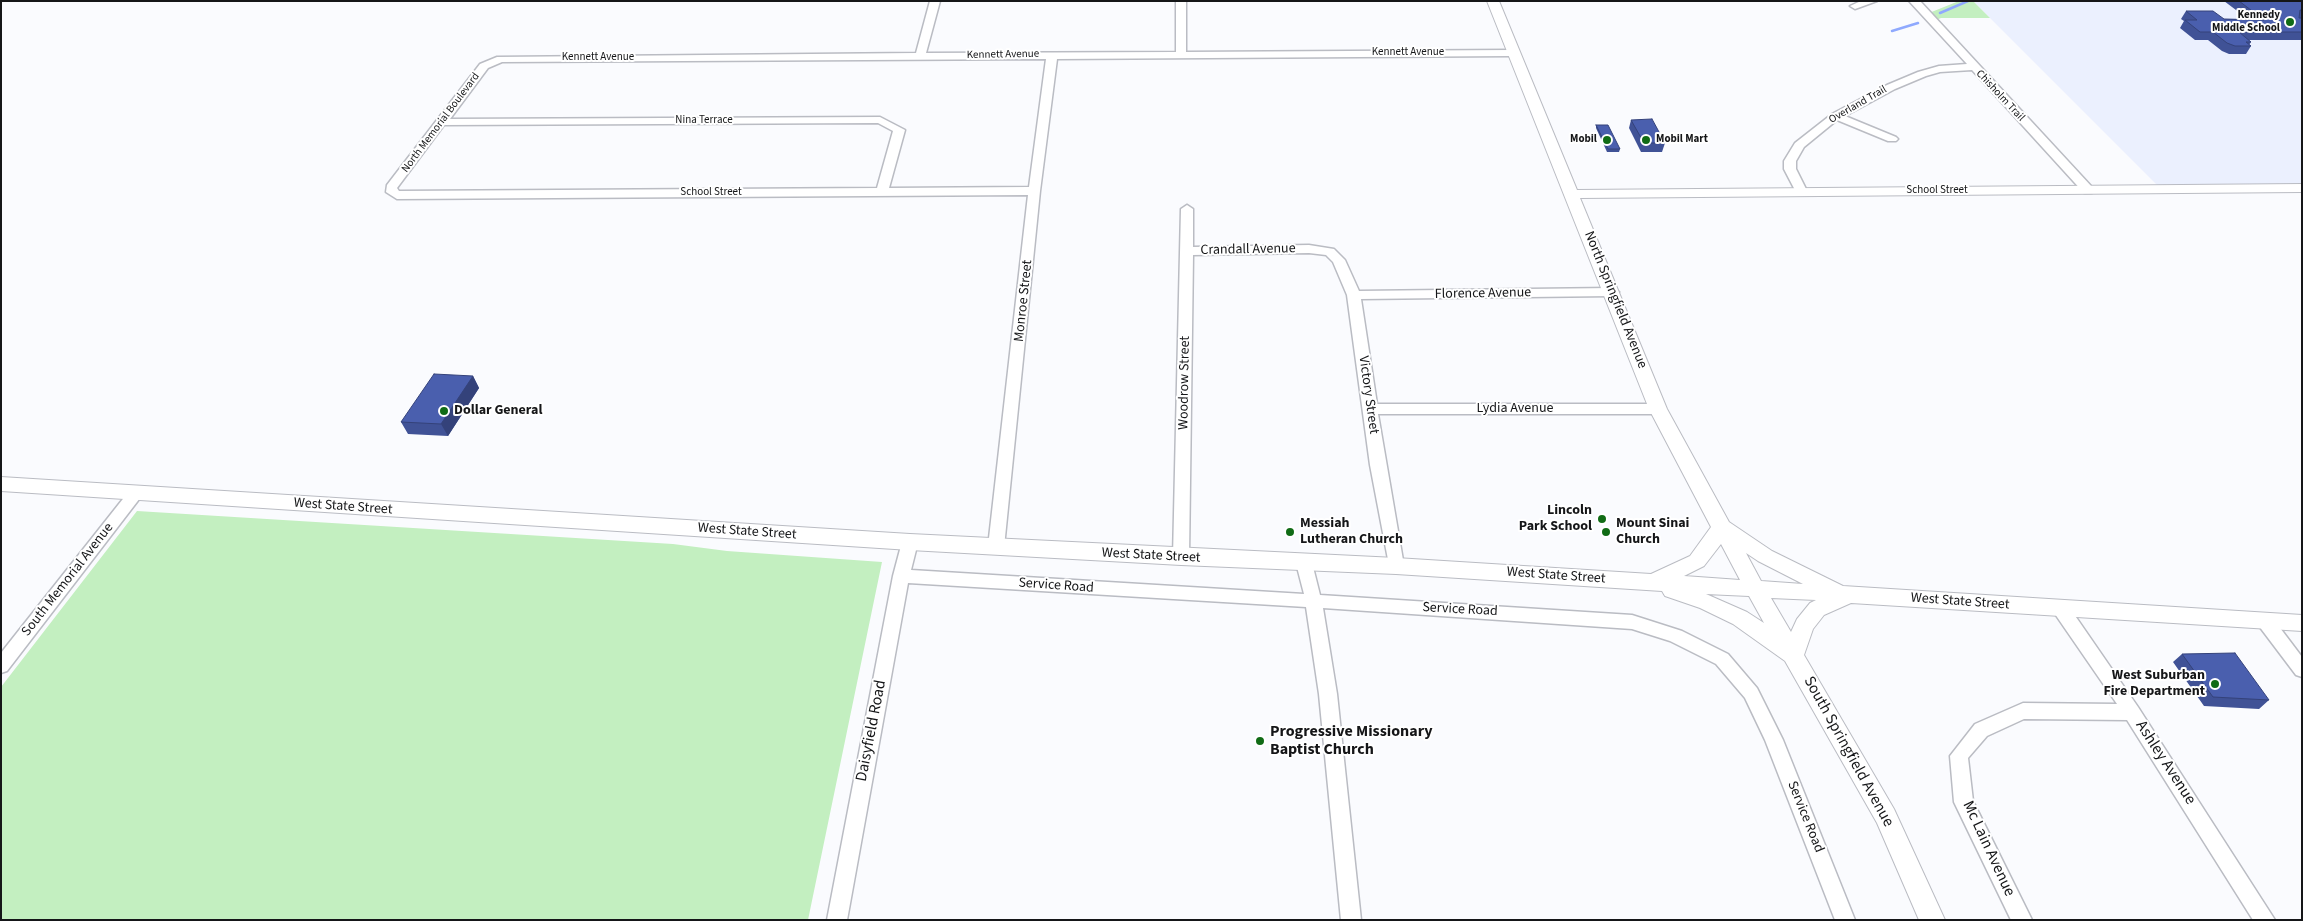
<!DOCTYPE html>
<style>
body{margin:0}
#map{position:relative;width:2303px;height:921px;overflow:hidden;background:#fafbfe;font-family:"Source Sans 3",sans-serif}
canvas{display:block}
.frame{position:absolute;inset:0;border:2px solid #151618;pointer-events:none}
</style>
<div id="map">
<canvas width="2303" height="921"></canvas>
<div class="frame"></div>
</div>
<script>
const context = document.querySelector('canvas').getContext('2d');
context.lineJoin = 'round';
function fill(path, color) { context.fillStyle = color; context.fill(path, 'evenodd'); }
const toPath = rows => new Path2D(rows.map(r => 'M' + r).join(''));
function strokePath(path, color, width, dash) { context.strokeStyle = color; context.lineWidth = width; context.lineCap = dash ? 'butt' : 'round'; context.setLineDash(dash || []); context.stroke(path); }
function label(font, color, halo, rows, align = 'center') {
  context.font = font + ' "Source Sans 3",sans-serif'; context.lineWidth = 4; context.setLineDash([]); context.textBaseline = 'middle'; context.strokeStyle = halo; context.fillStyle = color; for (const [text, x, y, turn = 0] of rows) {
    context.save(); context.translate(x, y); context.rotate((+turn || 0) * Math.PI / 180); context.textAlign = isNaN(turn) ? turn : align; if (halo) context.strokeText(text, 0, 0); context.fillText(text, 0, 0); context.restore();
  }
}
const built = toPath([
 [1973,1,2302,1,2302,184,2157,185]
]);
const green = toPath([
 [1959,1,1973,1,1990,18,1941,18,1936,20,1929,13],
 [137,511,673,544,727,551,882,562,808,920,1,920,1,687]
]);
const stream = toPath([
 [1940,13,1968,1],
 [1892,31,1918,23]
]);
const minor = toPath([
 [930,1,940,1,926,53,1176,52,1176,1,1186,1,1186,52,1512,50,1517,53,1512,56,1057,59,1040,191,1004,547,1002,551,996,553,990,551,988,547,1028,195,397,199,386,192,387,185,480,64,497,57,916,53,930,1],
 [1046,59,1029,187,889,188,905,130,880,117,450,119,488,68,502,62,1046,59],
 [878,123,893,131,877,188,399,191,397,188,444,125,878,123],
 [1861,1,1877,1,1855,9,1850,6,1861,1],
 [1909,1,1920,1,2092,187,2094,190,2092,193,2084,193,1972,70,1940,72,1926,76,1895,89,1845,116,1896,137,1898,139,1896,141,1888,141,1837,120,1804,147,1796,161,1796,169,1807,191,1801,195,1797,194,1784,169,1784,161,1795,143,1832,114,1887,85,1918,72,1939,66,1967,64,1909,1],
 [1187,205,1193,209,1193,247,1309,245,1334,249,1345,260,1359,291,1612,288,1619,292,1612,296,1361,299,1377,404,1658,404,1663,406,1665,409,1663,412,1658,414,1378,414,1404,566,1402,570,1396,572,1390,570,1370,465,1347,295,1333,262,1326,255,1309,253,1193,255,1189,557,1187,561,1181,563,1175,561,1173,557,1181,209,1187,205],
 [135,488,140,490,143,494,140,498,7,671,1,673,1,653,130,490,135,488],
 [910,536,916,538,918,542,911,570,1304,594,1296,563,1298,559,1304,557,1310,559,1312,563,1320,595,1632,615,1682,631,1728,654,1757,688,1783,740,1855,920,1835,920,1765,740,1745,698,1716,664,1670,641,1632,629,1323,608,1337,694,1361,920,1341,920,1319,694,1306,607,908,583,847,920,827,920,893,576,902,542,904,538,910,536],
 [2061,602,2067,604,2138,707,2275,920,2253,920,2127,720,2024,719,1987,736,1968,758,1973,801,2032,920,2011,920,1954,802,1950,756,1975,724,2023,703,2117,704,2055,614,2053,609,2055,604,2061,602],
 [2265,614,2271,616,2302,657,2302,677,2296,675,2259,626,2257,621,2259,616,2265,614]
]);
const major = toPath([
 [1487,1,1499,1,1577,190,2302,184,2302,192,1580,198,1667,409,1729,522,1772,551,1843,586,2302,615,2302,631,1851,603,1824,615,1813,629,1804,655,1894,809,1945,920,1919,920,1877,823,1785,661,1733,624,1700,608,1665,596,1662,591,1396,574,1181,565,910,550,1,491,1,477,910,534,1396,558,1651,574,1690,556,1711,527,1649,409,1487,1],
 [1721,544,1740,580,1684,576,1704,566,1721,544],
 [1746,553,1758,561,1803,584,1761,581,1746,553],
 [1706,594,1749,596,1764,623,1747,612,1706,594],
 [1771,598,1816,600,1810,603,1797,619,1791,632,1771,598]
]);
const wall = toPath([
 [2224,1,2302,1,2302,40,2249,40,2251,42,2249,45,2251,46,2246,54,2229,54,2222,51,2208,40,2195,40,2180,28,2184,21,2181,19,2186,11,2224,19,2248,19],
 [1631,120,1665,143,1662,152,1641,152,1629,128],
 [1596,125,1620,149,1619,152,1607,152,1596,128],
 [473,376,479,388,448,436,408,434,401,422],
 [2182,654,2269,700,2259,709,2204,706,2173,662]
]);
const shadedWall = toPath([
 [473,376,479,388,448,436,441,424]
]);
const building = toPath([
 [2239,1,2302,1,2302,10,2300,10,2299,18,2302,18,2302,32,2239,32,2251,42,2246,42,2251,46,2235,46,2227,43,2213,32,2200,32,2185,20,2197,20,2186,11,2213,11,2224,19,2264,20,2239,1],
 [1652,119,1665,143,1644,143,1631,120,1652,119],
 [1596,125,1608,125,1620,149,1608,149,1596,125],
 [434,374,473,376,441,424,401,422,434,374],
 [2235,653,2269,700,2213,697,2182,654,2235,653]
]);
const markers = [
 [2290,22,5,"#106b15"],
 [1607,140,5,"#106b15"],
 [1646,140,5,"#106b15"],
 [444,411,5,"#106b15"],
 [1602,519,5,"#106b15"],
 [1290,532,5,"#106b15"],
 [1606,532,5,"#106b15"],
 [2215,684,5,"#106b15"],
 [1260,741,5,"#106b15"]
];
const farPoinames = [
 ["Kennedy",2280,16],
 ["Middle School",2280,29],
 ["Mobil",1597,140],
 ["Mobil Mart",1656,140,"left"]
];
const farStreetnames = [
 ["Kennett Avenue",1408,53],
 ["Kennett Avenue",1003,55,-1],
 ["Kennett Avenue",598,58],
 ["Chisholm Trail",2000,96,47],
 ["Overland Trail",1858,105,-30],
 ["Nina Terrace",704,121],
 ["North Memorial Boulevard",441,123,-53],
 ["School Street",1937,191],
 ["School Street",711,193]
];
const streetNames = [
 ["Crandall Avenue",1248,250,-1],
 ["Florence Avenue",1483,294,-1],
 ["North Springfield Avenue",1615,300,68],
 ["Monroe Street",1024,301,-84],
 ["Woodrow Street",1185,383,-89],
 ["Victory Street",1368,395,82],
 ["Lydia Avenue",1515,409],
 ["West State Street",343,507,4],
 ["West State Street",747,532,4],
 ["West State Street",1151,556,3],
 ["West State Street",1556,576,4],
 ["South Memorial Avenue",68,580,-52],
 ["Service Road",1056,586,4],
 ["West State Street",1960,602,4],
 ["Service Road",1460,610,3],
 ["Service Road",1805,817,68]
];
const poiNames = [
 ["Dollar General",454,411],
 ["Lincoln",1592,511,"right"],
 ["Park School",1592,527,"right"],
 ["Messiah",1300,524],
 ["Lutheran Church",1300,540],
 ["Mount Sinai",1616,524],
 ["Church",1616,540],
 ["West Suburban",2205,676,"right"],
 ["Fire Department",2205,692,"right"]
];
const nearStreetnames = [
 ["Daisyfield Road",872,731,-79],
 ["South Springfield Avenue",1848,752,61],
 ["Ashley Avenue",2165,763,57],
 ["Mc Lain Avenue",1988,849,65]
];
const nearPoinames = [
 ["Progressive Missionary",1270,732],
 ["Baptist Church",1270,750]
];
fill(built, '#ebf0fe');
fill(green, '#c3efc0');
strokePath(stream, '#8fa9fe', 2.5);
strokePath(minor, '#babcc3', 3);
strokePath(major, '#babcc3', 2);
fill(minor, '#fff');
fill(major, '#fff');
fill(wall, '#405296');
fill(shadedWall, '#34427a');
fill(building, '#4a5fae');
strokePath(building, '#34427a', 1);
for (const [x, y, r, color] of markers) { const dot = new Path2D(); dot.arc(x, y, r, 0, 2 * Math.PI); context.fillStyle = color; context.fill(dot); strokePath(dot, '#fff', 2); }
label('bold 11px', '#151618', '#fff', farPoinames, 'right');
label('11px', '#151618', '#fff', farStreetnames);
label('14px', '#151618', '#fff', streetNames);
label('bold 14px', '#151618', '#fff', poiNames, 'left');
label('16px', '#151618', '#fff', nearStreetnames);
label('bold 16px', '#151618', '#fff', nearPoinames, 'left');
</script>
